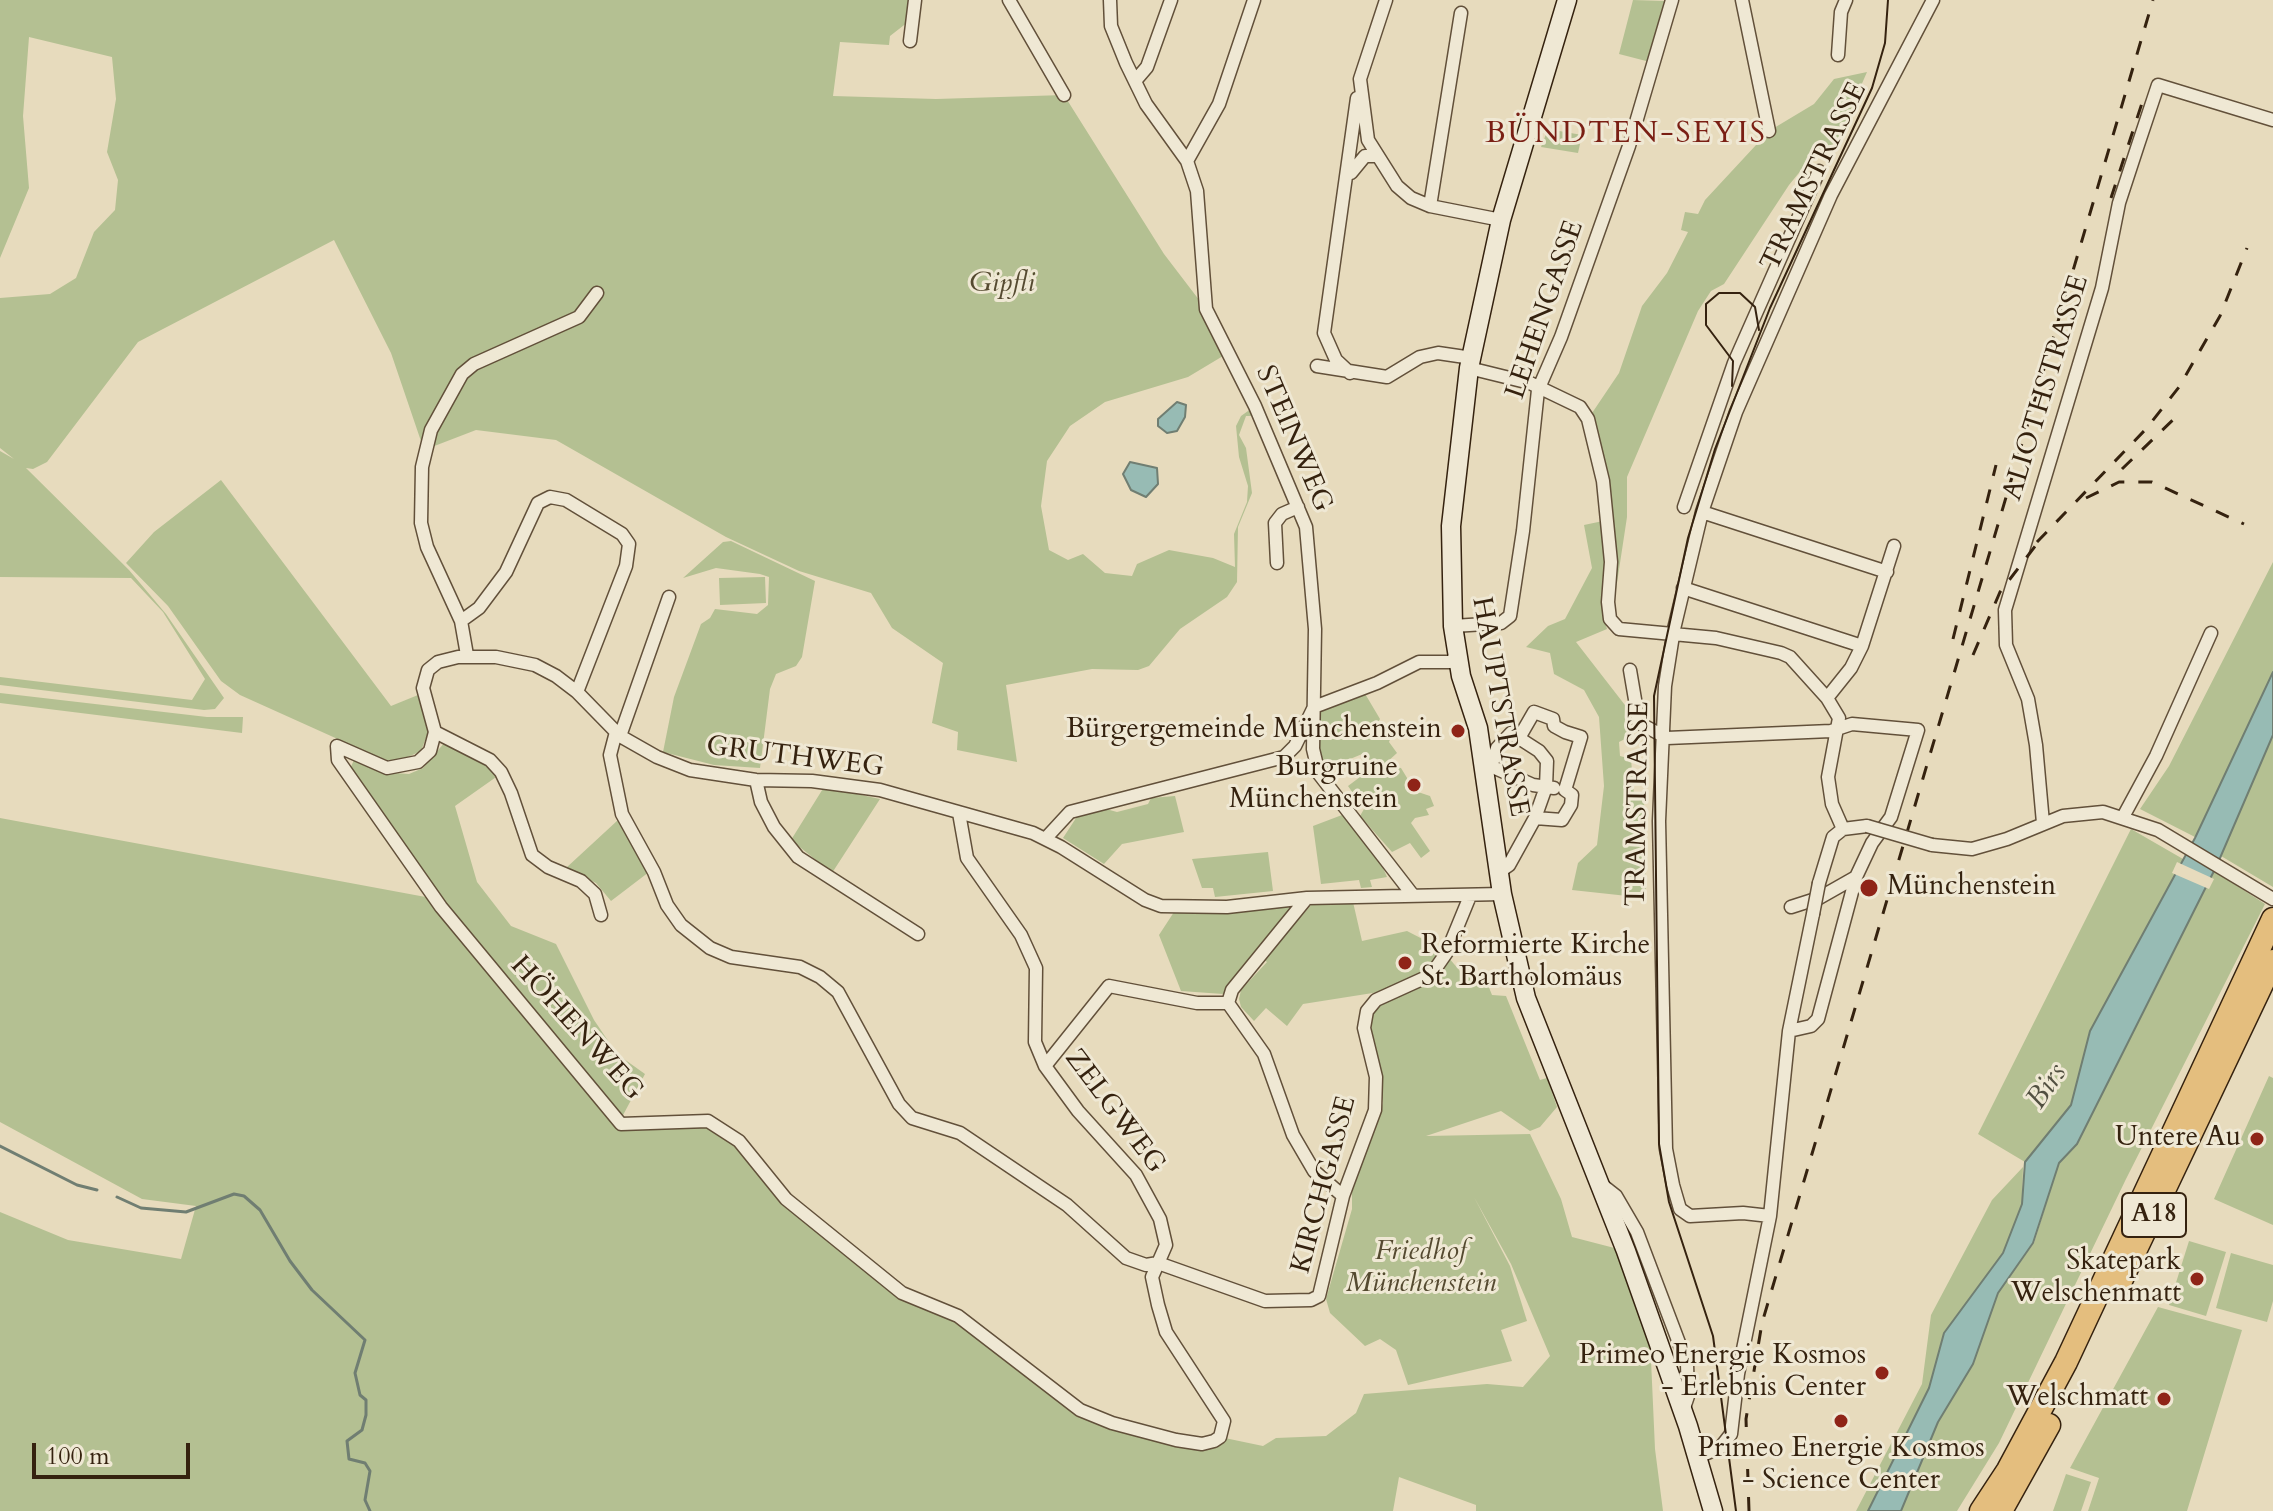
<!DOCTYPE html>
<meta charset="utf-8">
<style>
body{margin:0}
#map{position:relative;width:2273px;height:1511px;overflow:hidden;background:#e7dbbd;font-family:Cardo,serif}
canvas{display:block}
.scale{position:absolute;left:32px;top:1443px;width:158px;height:36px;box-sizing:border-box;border:4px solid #35220f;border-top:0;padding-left:10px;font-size:24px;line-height:28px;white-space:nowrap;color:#35220f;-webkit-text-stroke:6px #efe8d4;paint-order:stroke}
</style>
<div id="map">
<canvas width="2273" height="1511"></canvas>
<div class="scale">100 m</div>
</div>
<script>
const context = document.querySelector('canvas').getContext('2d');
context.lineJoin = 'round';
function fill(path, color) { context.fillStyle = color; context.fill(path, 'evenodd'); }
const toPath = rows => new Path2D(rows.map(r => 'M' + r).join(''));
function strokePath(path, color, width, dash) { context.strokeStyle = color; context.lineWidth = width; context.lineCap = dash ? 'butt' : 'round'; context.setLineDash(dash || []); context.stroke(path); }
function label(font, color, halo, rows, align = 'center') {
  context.font = font + ' Cardo,serif'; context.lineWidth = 6; context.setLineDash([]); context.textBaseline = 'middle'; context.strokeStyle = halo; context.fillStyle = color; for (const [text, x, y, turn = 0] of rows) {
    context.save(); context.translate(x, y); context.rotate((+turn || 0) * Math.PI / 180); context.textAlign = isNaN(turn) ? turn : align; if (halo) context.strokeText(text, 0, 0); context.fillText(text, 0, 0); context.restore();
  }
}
const green = toPath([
 [0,0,910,0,908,22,890,36,889,45,840,42,833,96,936,99,1064,95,1164,254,1206,309,1228,353,1188,377,1105,402,1070,426,1047,461,1041,506,1049,550,1068,560,1083,554,1105,573,1132,576,1137,564,1169,550,1213,558,1235,567,1234,534,1247,502,1248,486,1239,457,1236,426,1241,416,1255,406,1259,416,1246,416,1239,435,1246,448,1252,493,1238,527,1237,582,1227,597,1180,629,1149,666,1138,670,1092,669,1006,685,1017,762,957,750,958,732,932,723,943,663,892,628,871,593,799,571,726,537,556,440,476,430,424,450,391,353,334,240,138,342,47,462,33,469,26,468,129,570,166,614,224,698,215,709,204,710,0,685,0,677,192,700,205,679,163,612,131,578,0,577,0,451,14,459,0,448,0,298,50,294,76,278,94,232,115,210,118,180,107,152,116,99,112,57,29,37,23,116,29,188,0,258],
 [1633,0,1665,1,1650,62,1619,54],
 [1867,72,1836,143,1816,152,1789,185,1724,284,1711,291,1698,311,1627,477,1627,517,1615,596,1588,419,1619,373,1642,306,1667,273,1688,232,1681,230,1685,212,1698,214,1705,200,1769,131,1814,104,1834,79],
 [1548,129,1582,135,1578,153,1541,147],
 [221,480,391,706,418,695,430,727,421,751,397,762,382,759,240,695,221,681,168,606,126,563,154,532],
 [1603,521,1606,548,1603,616,1607,629,1576,642,1628,709,1633,735,1619,742,1620,756,1631,759,1634,795,1644,796,1646,898,1572,890,1578,863,1597,845,1604,786,1599,717,1584,690,1554,674,1550,653,1526,647,1548,626,1565,619,1592,568,1584,525],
 [731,541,815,581,802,657,796,666,776,674,770,689,760,768,714,765,663,752,674,697,701,624,710,618,715,609,757,614,768,605,769,577,760,574,716,568,683,578,723,542],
 [2273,562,2273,672,2195,837,2140,809,2169,766],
 [765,577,766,603,720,605,719,578],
 [1364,692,1380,719,1374,730,1387,729,1391,737,1389,742,1397,753,1386,763,1388,766,1401,768,1415,791,1430,796,1434,806,1426,809,1429,815,1415,818,1411,823,1430,851,1421,858,1410,843,1392,852,1360,816,1364,809,1348,786,1372,768,1367,752,1326,769,1320,757,1318,713],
 [0,693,207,717,243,717,242,733,0,703],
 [2273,735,2273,887,2221,856],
 [445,742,484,762,499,775,455,806,477,882,511,926,556,944,594,1020,617,1054,645,1074,622,1117,446,908,349,771,354,760,380,772,409,774,423,768],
 [824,787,880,799,832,873,791,840],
 [1175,796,1184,832,1122,844,1104,864,1063,838,1078,815,1106,809,1117,812,1148,804,1151,798],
 [1342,815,1376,852,1387,877,1370,880,1372,887,1361,888,1359,880,1321,884,1313,826],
 [0,818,431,898,617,1124,708,1121,727,1132,786,1199,902,1293,958,1316,1080,1410,1192,1444,1220,1437,1263,1446,1276,1438,1326,1436,1356,1413,1364,1394,1487,1384,1523,1387,1550,1356,1511,1264,1474,1197,1510,1266,1527,1321,1501,1330,1512,1361,1408,1385,1396,1350,1380,1339,1365,1346,1330,1313,1326,1299,1352,1209,1352,1192,1383,1103,1370,1026,1372,1016,1379,1002,1448,957,1466,978,1482,970,1492,995,1506,996,1540,1080,1547,1078,1557,1107,1540,1127,1530,1131,1501,1111,1426,1136,1530,1134,1561,1199,1572,1237,1626,1251,1649,1315,1655,1449,1663,1511,1476,1511,1476,1505,1399,1477,1393,1511,0,1511,0,1212,68,1240,181,1259,196,1206,142,1199,0,1122],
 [618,820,649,872,611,901,596,883,566,868],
 [2131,829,2183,859,2090,1031,2071,1105,2025,1162,1978,1134],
 [1268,852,1273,891,1215,897,1213,888,1202,888,1192,859],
 [2214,871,2265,904,2126,1179,1999,1443,1957,1511,1901,1511,1938,1422,1973,1364,1998,1293,2034,1243,2059,1163,2077,1144],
 [1353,902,1362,941,1407,931,1438,947,1434,966,1426,973,1379,992,1303,1004,1287,1026,1266,1008,1254,1021,1241,1007,1239,999,1241,990,1267,962,1264,960,1312,904],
 [1288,907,1291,911,1223,994,1181,991,1159,935,1174,912,1228,913],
 [2269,1076,2273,1078,2273,1225,2214,1199],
 [2023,1167,2022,1204,2003,1253,1944,1333,1929,1388,1880,1490,1868,1511,1856,1511,1922,1384,1931,1315,1992,1200],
 [2189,1241,2226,1252,2206,1316,2169,1305],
 [2231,1253,2273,1265,2273,1301,2267,1322,2216,1308],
 [2158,1307,2242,1330,2187,1511,2088,1511,2099,1478,2070,1468],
 [2066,1474,2091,1482,2081,1511,2053,1511]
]);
const water = toPath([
 [1177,402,1186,405,1185,417,1177,431,1167,433,1158,426,1158,419,1177,402],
 [1130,462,1157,468,1158,484,1146,497,1131,490,1123,474,1130,462],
 [2273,672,2273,735,2217,865,2077,1144,2059,1163,2033,1243,1998,1293,1973,1364,1938,1422,1901,1511,1868,1511,1929,1388,1944,1333,2003,1253,2022,1204,2025,1162,2071,1105,2090,1031,2195,838,2273,672]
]);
const pier = toPath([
 [2177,862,2214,879,2209,889,2172,873]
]);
const stream = toPath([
 [0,1146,77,1185,97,1190],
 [117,1197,141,1208,186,1212,234,1194,244,1196,260,1210,290,1261,312,1290,365,1340,355,1373,360,1395,366,1400,366,1415,362,1430,347,1441,349,1459,365,1463,370,1471,365,1500,370,1511]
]);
const street = toPath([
 [1009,0,1064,95],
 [1110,0,1111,26,1126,63,1146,104,1187,161,1197,191,1206,309,1255,406,1306,527,1315,629,1313,749,1319,774,1412,894],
 [1386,0,1360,79,1368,140,1397,186,1411,198,1430,206,1501,220],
 [1742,0,1769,131],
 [910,41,915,0],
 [1838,55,1841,12,1846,0],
 [1135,81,1147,67,1171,0],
 [1187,161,1219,104,1254,0],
 [1351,173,1365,156,1378,156],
 [1430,206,1461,13],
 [1317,366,1387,377,1420,357,1438,353,1472,358],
 [1469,368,1530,383,1580,407,1588,419,1603,481,1611,562,1608,602,1610,619,1619,629,1716,638,1781,653,1790,657,1827,698,1839,718,1828,777,1832,804,1843,829],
 [1350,373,1336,360,1324,333,1357,98],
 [1684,507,1734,363,1819,171],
 [1702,512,1887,572],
 [1277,563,1275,523,1282,514,1298,507],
 [1683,588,1862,646],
 [461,621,479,608,506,572,538,503,550,497,566,500,622,534,629,544,626,566,577,692],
 [1453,626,1501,623,1510,616,1523,531,1538,390,1561,337,1629,146,1672,0],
 [467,655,461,621,427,547,421,523,422,467,431,430,462,374,474,364,579,317,597,293],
 [1630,670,1639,723,1667,738,1831,731,1852,724,1918,730,1891,817,1872,843,1856,877,1818,1019,1811,1026,1789,1031],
 [1827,698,1851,668,1862,646,1894,546],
 [435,732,490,760,501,772,511,793,532,855,548,867,581,881,595,894,601,915],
 [616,732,610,755,622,814,654,872,667,905,681,925,710,948,731,957,800,967,820,977,838,992,899,1104,912,1118,960,1133,1067,1205,1126,1258,1146,1265,1158,1263,1265,1301,1311,1300,1319,1296,1343,1196,1375,1110,1376,1077,1364,1028,1367,1011,1376,1000,1431,975,1447,952,1470,896],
 [620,736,669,597],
 [1519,738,1534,712,1553,719,1554,726,1565,732,1581,737,1565,790,1572,795,1571,805,1562,820,1535,818],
 [1486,764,1533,785,1554,788],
 [1492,764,1497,748,1511,733,1539,751,1547,761,1546,787,1535,818,1509,865,1499,872],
 [756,780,761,802,774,827,798,857,918,934],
 [959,813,967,858,1021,935,1036,968,1035,1042,1045,1066,1078,1111,1136,1175,1160,1219,1166,1245,1152,1277,1158,1305,1166,1332,1224,1421,1220,1437,1214,1441,1202,1444,1176,1440,1112,1423,1080,1410,958,1316,902,1293,786,1199,739,1141,708,1121,621,1124,441,907,338,760,337,746,387,768,418,762,430,751,435,732,423,688,428,670,438,662,458,657,496,657,535,665,556,676,577,692,620,736,657,757,690,770,756,780,812,781,880,790,1033,833,1061,847,1145,900,1161,906,1227,907,1307,898,1502,894],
 [2123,817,2156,756,2211,633],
 [2043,823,2036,745,2028,699,2006,645,2005,610,2102,288,2119,203,2138,145,2158,85,2273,120],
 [1046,838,1070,812,1284,757,1295,746,1314,707,1377,683,1419,662,1450,662,1457,657],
 [1932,845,1972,849,2007,839,2063,816,2103,812,2158,830,2273,899],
 [1819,883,1833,837,1843,829,1867,826],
 [1307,898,1232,990,1228,1003,1264,1054,1293,1135,1314,1171,1343,1196],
 [1791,907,1819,898,1856,877],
 [1045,1066,1109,986,1197,1003,1228,1003],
 [1602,1185,1616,1196,1637,1232,1687,1364,1688,1396,1683,1411],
 [1770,1216,1743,1213,1690,1216,1680,1209,1673,1185,1666,1149,1659,821,1665,686,1674,629,1702,512,1736,412,1831,195,1933,0],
 [1697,1457,1720,1448,1731,1434,1738,1374,1770,1216,1789,1031,1813,914]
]);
const secondary = toPath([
 [1567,0,1501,220,1469,368,1451,526,1453,626,1461,676,1478,728,1502,894,1526,998,1626,1251,1688,1426,1713,1511]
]);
const highway = toPath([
 [2118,1287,2273,961],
 [1981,1511,2008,1470,2066,1362,2273,919],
 [2001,1511,2049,1425]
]);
const tram = toPath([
 [1732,386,1733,361,1706,325,1706,304,1719,293,1740,293,1755,307,1759,330],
 [1736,1511,1713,1336,1669,1202,1659,1144,1654,696,1688,538,1715,449,1770,308,1872,88,1885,43,1888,0]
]);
const rail = toPath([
 [2111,198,2143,100],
 [2122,469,2176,417],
 [2086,498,2119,482,2152,482,2244,524],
 [2037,542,2146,429,2179,387,2220,316,2247,248],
 [1953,639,1996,465],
 [1973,655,2000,592,2043,536],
 [1749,1511,1746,1419,1762,1323,2153,0]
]);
const streetBridge = toPath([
 [1867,826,1932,845],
 [1813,914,1819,883]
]);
const markers = [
 [1458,731,8,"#8f2418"],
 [1414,785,8,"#8f2418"],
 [1869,888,10,"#8f2418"],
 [1405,963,8,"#8f2418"],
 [2257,1139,8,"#8f2418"],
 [2197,1279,8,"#8f2418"],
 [1882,1373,8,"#8f2418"],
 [2164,1399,8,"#8f2418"],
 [1841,1421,8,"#8f2418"]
];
const shields = [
 [2154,1215,64]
];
const shieldNames = [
 ["A18",2154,1215]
];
const streetNames = [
 ["TRAMSTRASSE",1815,177,-64],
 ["LEHENGASSE",1546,310,-71],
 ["ALIOTHSTRASSE",2047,388,-73],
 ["STEINWEG",1293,439,67],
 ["HAUPTSTRASSE",1499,707,80],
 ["GRUTHWEG",795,758,7],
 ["TRAMSTRASSE",1639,804,-89],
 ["HÖHENWEG",576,1029,48],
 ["ZELGWEG",1114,1112,53],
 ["KIRCHGASSE",1325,1185,-75]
];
const parkNames = [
 ["Gipfli",1002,285],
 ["Friedhof",1421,1253],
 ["Münchenstein",1421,1285]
];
const poiNames = [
 ["Bürgergemeinde Münchenstein",1442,731],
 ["Burgruine",1398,769],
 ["Münchenstein",1398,801],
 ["Münchenstein",1887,888,"left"],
 ["Reformierte Kirche",1421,947,"left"],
 ["St. Bartholomäus",1421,979,"left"],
 ["Untere Au",2241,1139],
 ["Skatepark",2181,1263],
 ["Welschenmatt",2181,1295],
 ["Primeo Energie Kosmos",1866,1357],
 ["- Erlebnis Center",1866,1389],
 ["Welschmatt",2148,1399],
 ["Primeo Energie Kosmos",1841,1450,"center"],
 ["- Science Center",1841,1482,"center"]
];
const neighbourhoodNames = [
 ["BÜNDTEN-SEYIS",1626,135]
];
const waterNames = [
 ["Birs",2048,1087,-56]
];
fill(green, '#b4c092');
fill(water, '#97bbb4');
strokePath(water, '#707e72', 2);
fill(pier, '#e7dbbd');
strokePath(stream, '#707e72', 3);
strokePath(street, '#62503a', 15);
strokePath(secondary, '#35220f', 21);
strokePath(highway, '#35220f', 25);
strokePath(street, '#efe8d4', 12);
strokePath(secondary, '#efe8d4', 18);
strokePath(highway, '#e4be7e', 22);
strokePath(tram, '#35220f', 2);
strokePath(rail, '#35220f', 3, [14, 14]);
strokePath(streetBridge, '#62503a', 15, []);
strokePath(streetBridge, '#efe8d4', 12);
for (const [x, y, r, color] of markers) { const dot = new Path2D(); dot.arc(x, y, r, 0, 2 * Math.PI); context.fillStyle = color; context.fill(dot); strokePath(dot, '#efe8d4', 3); }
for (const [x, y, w] of shields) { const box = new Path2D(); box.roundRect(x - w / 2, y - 22, w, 44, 6); context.fillStyle = '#efe8d4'; context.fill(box); strokePath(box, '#35220f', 2); }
label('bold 26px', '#35220f', null, shieldNames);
label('28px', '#35220f', '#efe8d4', streetNames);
label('italic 28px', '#554a30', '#efe8d4', parkNames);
label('28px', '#35220f', '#efe8d4', poiNames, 'right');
context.letterSpacing = '2px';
label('30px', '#7a1f14', '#efe8d4', neighbourhoodNames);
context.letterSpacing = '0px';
label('italic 30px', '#525041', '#efe8d4', waterNames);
</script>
